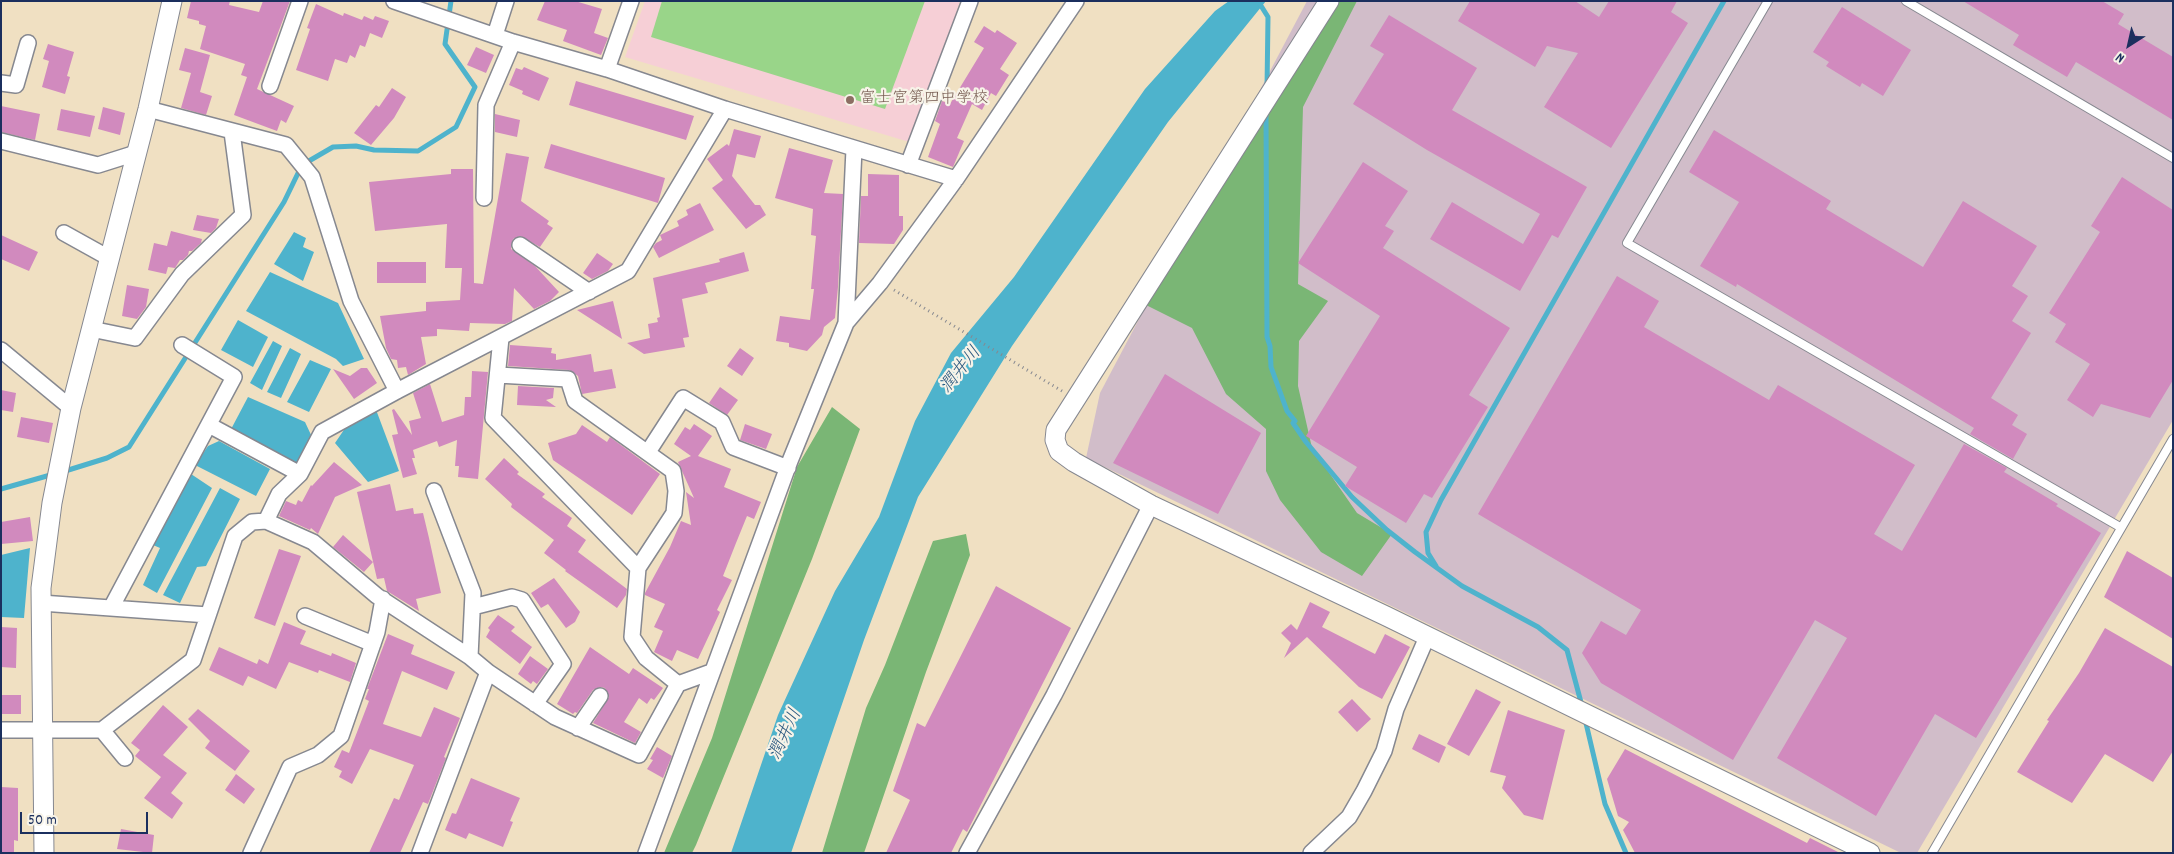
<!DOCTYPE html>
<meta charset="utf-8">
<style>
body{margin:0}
#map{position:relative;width:2174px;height:854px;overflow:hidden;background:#f0e0c2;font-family:Dekko,sans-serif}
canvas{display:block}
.frame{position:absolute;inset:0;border:2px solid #1b2f5e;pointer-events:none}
.north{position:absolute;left:2104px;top:20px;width:50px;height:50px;-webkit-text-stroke:4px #f7f3e8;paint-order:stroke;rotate:215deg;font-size:14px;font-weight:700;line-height:20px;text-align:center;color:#1b2f5e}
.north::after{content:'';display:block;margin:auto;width:18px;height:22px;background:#1b2f5e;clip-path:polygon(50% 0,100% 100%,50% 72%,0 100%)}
.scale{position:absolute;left:20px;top:812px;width:128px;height:22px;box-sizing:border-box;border:2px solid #1b2f5e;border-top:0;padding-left:6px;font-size:15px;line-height:18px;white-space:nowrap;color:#1b2f5e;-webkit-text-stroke:4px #f7f3e8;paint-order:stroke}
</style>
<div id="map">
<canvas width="2174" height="854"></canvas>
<div class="frame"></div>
<div class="north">N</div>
<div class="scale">50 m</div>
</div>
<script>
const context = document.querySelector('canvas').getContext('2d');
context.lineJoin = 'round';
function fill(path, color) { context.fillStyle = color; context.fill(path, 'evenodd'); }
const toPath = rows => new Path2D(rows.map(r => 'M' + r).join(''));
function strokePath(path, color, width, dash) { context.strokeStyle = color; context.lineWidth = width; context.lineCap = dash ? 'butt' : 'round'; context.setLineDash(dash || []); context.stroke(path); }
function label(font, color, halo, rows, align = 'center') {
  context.font = font + ' Dekko,"Klee One",sans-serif'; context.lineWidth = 4.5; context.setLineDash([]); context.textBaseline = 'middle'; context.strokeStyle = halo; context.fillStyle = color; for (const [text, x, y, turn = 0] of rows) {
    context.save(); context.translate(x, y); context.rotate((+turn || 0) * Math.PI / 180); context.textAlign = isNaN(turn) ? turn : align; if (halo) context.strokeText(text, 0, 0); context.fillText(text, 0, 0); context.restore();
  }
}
const built = toPath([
 [645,1,960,1,916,144,625,57]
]);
const industrial = toPath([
 [1307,1,2173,1,2173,420,1917,853,1901,853,1086,458,1100,393]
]);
const green = toPath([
 [662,1,925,1,885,109,651,37]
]);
const forest = toPath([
 [1336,1,1357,1,1303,107,1298,284,1328,301,1299,341,1298,386,1312,448,1357,513,1392,534,1362,576,1321,552,1280,500,1266,471,1266,429,1226,394,1192,328,1146,305],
 [832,407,860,429,812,559,696,845,692,853,664,853,712,738,797,467],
 [966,534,970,555,926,672,864,853,822,853,866,708,885,665,933,541]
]);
const water = toPath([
 [1229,1,1266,1,1168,122,1012,346,918,497,864,640,791,853,731,853,778,715,835,591,879,517,915,421,951,353,1014,277,1145,89,1215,11],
 [294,232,306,238,303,247,314,252,303,281,274,264],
 [270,272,338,303,364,359,343,366,336,359,246,311],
 [238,320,268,337,253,367,221,350],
 [273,341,282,346,262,390,250,383],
 [290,348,301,354,281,398,267,392],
 [310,360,331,369,309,412,287,402],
 [248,397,305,422,312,437,296,467,229,433],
 [375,407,399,471,368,482,335,443,350,421],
 [219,441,270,469,256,496,195,465,208,446],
 [191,474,212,488,157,593,143,585,160,548,153,545],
 [220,488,240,499,206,566,197,567,180,603,163,595],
 [30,548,24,618,1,617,1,555]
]);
const stream = toPath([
 [1258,1,1268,17,1267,88],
 [1266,111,1267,337,1270,346,1271,367,1287,411,1295,421,1293,423,1306,442,1352,497,1387,530,1415,552,1462,586,1538,627,1567,650,1582,706],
 [62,472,107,458,129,447,284,202,302,165,333,147,356,146,374,150,418,151,456,127,475,87,445,44,451,1],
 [1,489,54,474],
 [1436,566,1428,553,1426,532,1441,500,1724,1],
 [1585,719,1605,804,1626,853]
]);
const building = toPath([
 [191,1,230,1,229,5,259,12,263,1,290,1,257,89,294,106,286,123,281,120,277,131,234,115,247,77,241,75,245,64,200,49,206,26,199,24,199,21,187,18],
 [545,1,575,1,602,9,594,33,608,38,601,55,563,41,567,30,537,20],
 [1470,1,1575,1,1599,17,1609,1,1677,1,1671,12,1688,23,1611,148,1544,107,1578,53,1547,46,1535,67,1458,21],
 [1963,1,2102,1,2124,14,2118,24,2173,57,2173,120,2076,62,2067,77,2013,45,2019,35],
 [316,4,343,16,344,13,362,20,364,16,373,20,375,16,389,21,382,38,370,33,365,47,360,45,355,58,350,55,347,63,335,59,328,81,296,70,310,29,307,28],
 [1842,7,1911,50,1883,96,1862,83,1860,87,1826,66,1829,62,1813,52],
 [1389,15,1477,68,1452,110,1587,187,1558,238,1552,235,1520,291,1430,239,1452,202,1523,244,1540,214,1427,150,1353,104,1384,54,1370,46],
 [984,26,995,33,997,30,1017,43,1000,69,1009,75,996,96,991,93,982,110,972,104,957,138,964,141,953,167,928,157,940,124,935,121,942,101,950,104,984,48,974,42],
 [48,44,74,52,67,76,70,77,65,94,42,87,49,61,43,59],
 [476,47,494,55,486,73,467,65],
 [185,48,210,55,200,92,212,96,206,115,181,108,191,73,179,70],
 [524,67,549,78,539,101,522,94,523,91,509,85,516,68,522,70],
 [576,81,694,116,686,140,569,105],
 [392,88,406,97,394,118,371,145,354,133,376,105,379,107],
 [1,106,40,114,35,140,1,132],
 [103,107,125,113,120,135,98,129],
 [61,109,95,116,90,137,57,130],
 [495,114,520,120,517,137,495,132],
 [734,129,761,136,755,158,737,154,732,176,755,205,760,205,766,215,746,229,712,188,723,180,707,159,727,144,729,146],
 [1714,130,1831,201,1826,209,1923,267,1963,201,2037,246,2012,286,2028,296,2012,321,2031,333,1991,398,2018,415,2012,425,2027,434,2013,459,1970,434,1974,428,1737,284,1736,287,1700,266,1739,202,1689,172],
 [551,144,665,178,658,203,544,168],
 [789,148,833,160,824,193,843,194,838,287,835,318,824,327,822,335,807,351,789,347,789,343,776,341,780,316,810,320,814,289,811,289,816,236,811,235,813,209,775,198],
 [506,153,529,157,521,201,549,221,547,224,553,228,540,247,520,236,513,239,511,249,535,266,559,292,550,301,534,309,514,288,512,321,505,324,470,323,469,331,437,329,437,336,421,337,426,364,408,375,406,367,398,368,397,360,391,359,386,348,380,316,426,311,426,302,460,300,462,268,445,268,447,224,375,231,369,182,451,174,451,169,473,169,474,283,483,284],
 [1363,162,1408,191,1385,226,1394,231,1383,248,1510,328,1469,395,1488,407,1432,498,1424,494,1406,523,1345,486,1357,467,1306,436,1380,316,1298,263],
 [868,174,899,175,899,216,903,216,903,230,894,244,859,243,861,196,868,196],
 [2122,177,2173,210,2173,380,2150,418,2101,404,2093,417,2067,400,2090,364,2055,342,2066,324,2049,313,2100,232,2091,226],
 [700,203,714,230,659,258,653,247,656,243,662,240,660,235,679,226,677,221,688,215,686,210],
 [197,215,219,219,216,228,211,233,193,230],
 [171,231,202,239,201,243,192,251,189,251,188,255,183,260,180,260,175,268,168,267,166,274,148,270,154,243,167,246],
 [1,235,38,252,29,271,1,259],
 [744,252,749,271,705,283,708,293,682,299,689,337,683,338,685,347,644,354,627,343,650,338,648,324,658,322,657,318,660,317,653,278,720,262,719,259],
 [597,253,613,264,608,271,592,279,583,273],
 [377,262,426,262,426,283,377,283],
 [1617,276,1659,301,1644,327,1769,400,1778,385,1915,465,1874,534,1902,551,1964,444,2007,468,2004,472,2058,504,2056,506,2101,533,1976,738,1935,714,1876,816,1777,758,1847,638,1815,620,1733,760,1601,683,1582,653,1601,621,1626,635,1641,610,1478,514],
 [127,285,149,289,146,307,137,319,122,316],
 [613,301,622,339,577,310],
 [510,345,552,348,551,353,556,354,556,360,591,354,594,372,612,369,616,388,582,394,578,376,569,370,508,366],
 [740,348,754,358,742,376,727,366],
 [361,368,367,368,377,383,354,399,333,369,350,376],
 [472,371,488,372,478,479,458,477,459,466,455,466,457,440,439,447,437,441,413,450,415,458,412,458,417,474,403,478,392,435,398,434,392,410,394,409,412,435,409,421,421,418,413,393,430,384,442,422,464,415,465,397,471,397],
 [1165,374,1261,433,1218,514,1113,463],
 [518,386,554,388,553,398,546,400,556,407,517,405],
 [720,387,738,400,727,415,709,403],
 [1,390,16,393,13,412,1,410],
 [21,417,53,423,49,443,17,437],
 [694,424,712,436,698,456,731,469,724,487,761,502,754,519,747,516,736,543,723,576,732,580,717,610,720,612,698,659,677,650,672,661,654,652,663,631,654,627,665,604,645,595,645,593,670,547,681,521,691,525,686,492,694,498,678,462,691,456,674,444,685,427,690,430],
 [745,424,772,434,766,449,740,440],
 [582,425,607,442,610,437,660,474,632,515,553,460,548,443,576,434],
 [504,458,519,472,517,474,545,494,542,497,572,518,567,526,586,540,578,552,627,589,626,595,617,608,565,571,566,570,544,553,554,540,511,507,512,504,485,479],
 [334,462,362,485,335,497,318,534,311,528,310,530,279,516,286,501,296,505,298,500,302,502,311,485,312,486],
 [390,484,396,511,413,508,414,514,423,513,429,538,441,593,416,599,419,611,387,591,384,578,377,579,357,492],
 [30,517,33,541,1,544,1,522],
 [343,535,373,562,364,572,333,547],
 [279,549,301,556,275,626,254,618],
 [2127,551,2173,578,2173,639,2104,597],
 [554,578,580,612,575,622,566,628,548,604,541,608,531,593],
 [996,586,1071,628,967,832,963,829,951,853,886,853,910,800,893,791,917,723,925,727],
 [1310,602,1330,612,1322,627,1375,654,1385,634,1410,647,1382,699,1359,687,1307,637,1284,658,1291,643,1281,633,1291,624,1297,630],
 [498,615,515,627,511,631,532,647,520,664,486,637,490,630,488,628],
 [284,622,306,631,300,644,331,656,332,653,356,663,350,682,319,670,318,673,289,662,276,689,248,676,243,686,209,670,219,647,257,664,259,659,268,664],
 [1,627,17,628,16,668,1,667],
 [2105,628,2173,667,2173,751,2153,782,2105,754,2072,803,2017,772,2049,721,2047,720,2079,673],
 [388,634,414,645,411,654,455,672,447,690,402,671,383,724,421,737,434,707,460,718,444,757,446,758,428,804,423,802,400,853,369,853,394,798,399,800,414,765,370,749,352,784,339,777,342,771,334,767,342,750,349,753,369,701,365,699,369,689,367,689],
 [590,647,629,674,633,668,663,688,654,700,651,698,647,704,639,698,624,722,641,732,635,743,593,723,609,697,605,688,600,687,593,690,577,713,575,712,573,714,557,704],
 [530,656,548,669,537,684,533,681,531,684,518,674],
 [1476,689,1501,702,1469,756,1447,744],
 [1,695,21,695,21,714,1,714],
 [1352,699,1371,719,1357,732,1338,712],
 [163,705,188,727,163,755,187,773,171,793,183,803,172,819,144,798,161,777,135,756,140,750,131,743],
 [198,709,250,751,235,771,205,748,210,741,188,719],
 [1508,710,1565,730,1543,820,1524,815,1502,788,1506,776,1490,772],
 [1419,734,1446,747,1439,763,1412,749],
 [657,747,672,756,663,778,647,769,653,760,650,759],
 [1625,749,1807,843,1810,838,1840,853,1635,853,1623,830,1629,822,1618,816,1607,779],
 [236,774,255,789,244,804,225,790],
 [471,778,520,798,510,821,513,822,503,847,469,833,466,839,445,830,452,813,456,814],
 [1,787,18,788,18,841,14,840,14,853,1,853],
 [121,829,154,835,152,853,117,849]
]);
const path = toPath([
 [894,290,1062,391]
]);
const service = toPath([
 [1768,1,1627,243,2120,527],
 [1906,1,2173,158],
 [1932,853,2173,439]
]);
const minor = toPath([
 [394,1,513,42,607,69,725,109,956,179],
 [495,35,506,1],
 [607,69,631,1],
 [1,83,16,85,28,43],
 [270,86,300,1],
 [148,109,286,145,312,177,351,301,397,391],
 [1,141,98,165,136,153],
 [908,165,970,1],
 [484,198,486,105,513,42],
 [64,233,109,258],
 [520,245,589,292],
 [846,323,854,149],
 [91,329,135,338,182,274,243,215,232,132],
 [501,338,493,418,638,568],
 [1,350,71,408],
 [498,375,568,379,575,401,673,471,676,491,674,513,638,568,632,637,646,658,678,684,711,672],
 [209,425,300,474,279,494,266,521],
 [648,452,683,398,722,422,733,447,788,468],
 [300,474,322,432,397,391,628,271,725,109],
 [434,491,473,593,470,657],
 [41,603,208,615],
 [473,607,512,597,522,600,563,664,535,704],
 [111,608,234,377,182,345],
 [305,616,373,644],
 [578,728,600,696],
 [1,730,102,730,193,660,235,536,252,522,266,521,313,542,377,596,470,657,488,672,555,717,639,755,678,684],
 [102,730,125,758],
 [251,853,290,767,318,755,341,736,377,632,383,599],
 [420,853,488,672],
 [646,853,790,461,846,323,880,283,956,179,1076,1],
 [967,853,1054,695,1151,505],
 [1311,853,1349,817,1364,791,1384,751,1396,709,1427,637]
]);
const tertiary = toPath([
 [1329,1,1056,430,1055,440,1059,451,1074,462,1151,505,1386,616,1870,853],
 [44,853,41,588,52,503,71,408,148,109,172,1]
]);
const markers = [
 [850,100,5,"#8d6e63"]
];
const educationNames = [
 ["富士宮第四中学校",860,100]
];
const waterNames = [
 ["潤井川",962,371,-51],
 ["潤井川",787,735,-65]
];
fill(built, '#f6cfd6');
fill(industrial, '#d1bdc9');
fill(green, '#99d589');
fill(forest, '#7ab675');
fill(water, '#4eb3cc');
strokePath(stream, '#4eb3cc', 5);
fill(building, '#d18abe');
strokePath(service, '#868890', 10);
strokePath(minor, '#868890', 18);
strokePath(tertiary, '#868890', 21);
strokePath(path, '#868890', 3, [1, 4]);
strokePath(service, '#fff', 8);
strokePath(minor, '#fff', 15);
strokePath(tertiary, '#fff', 19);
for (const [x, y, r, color] of markers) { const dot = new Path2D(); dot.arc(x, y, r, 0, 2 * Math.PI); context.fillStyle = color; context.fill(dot); strokePath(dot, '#f7f3e8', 2); }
label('16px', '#785e54', '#f7f3e8', educationNames, 'left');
label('italic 18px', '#2a577f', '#f7f3e8', waterNames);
</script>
